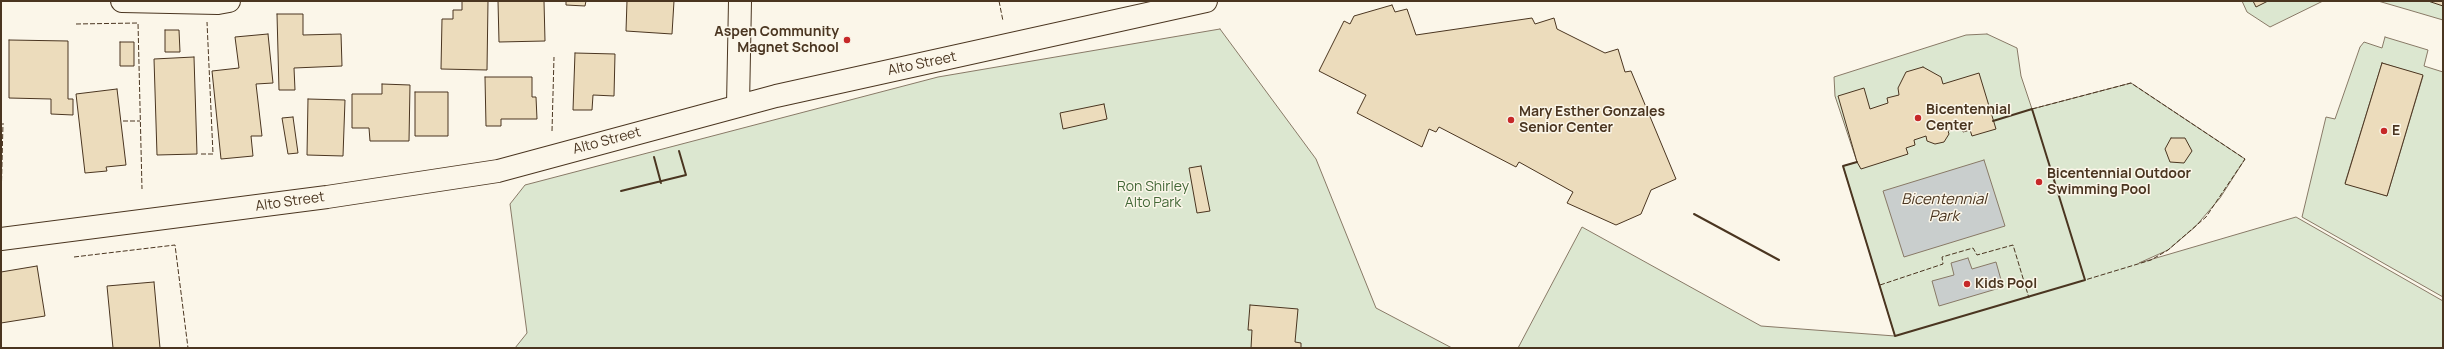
<!DOCTYPE html>
<style>
body{margin:0}
#map{position:relative;width:2444px;height:349px;overflow:hidden;background:#fbf6e9;font-family:Manrope,sans-serif}
canvas{display:block}
.frame{position:absolute;inset:0;border:2px solid #4a3520;pointer-events:none}
</style>
<div id="map">
<canvas width="2444" height="349"></canvas>
<div class="frame"></div>
</div>
<script>
const context = document.querySelector('canvas').getContext('2d');
context.lineJoin = 'round';
function fill(path, color) { context.fillStyle = color; context.fill(path, 'evenodd'); }
const toPath = rows => new Path2D(rows.map(r => 'M' + r).join(''));
function strokePath(path, color, width, dash) { context.strokeStyle = color; context.lineWidth = width; context.lineCap = dash ? 'butt' : 'round'; context.setLineDash(dash || []); context.stroke(path); }
function label(font, color, halo, rows, align = 'center') {
  context.font = font + ' Manrope,sans-serif'; context.lineWidth = 3; context.setLineDash([]); context.textBaseline = 'middle'; context.strokeStyle = halo; context.fillStyle = color; for (const [text, x, y, turn = 0] of rows) {
    context.save(); context.translate(x, y); context.rotate((+turn || 0) * Math.PI / 180); context.textAlign = isNaN(turn) ? turn : align; if (halo) context.strokeText(text, 0, 0); context.fillText(text, 0, 0); context.restore();
  }
}
const green = toPath([
 [2242,1,2323,1,2270,27,2247,12,2242,1],
 [2378,1,2443,1,2443,20,2409,10,2378,1],
 [1220,29,1316,159,1376,308,1452,348,515,348,527,333,510,204,525,185,938,77,1220,29],
 [1987,34,2017,48,2021,76,2032,109,2131,83,2245,159,2220,198,2195,227,2168,250,2139,263,2296,217,2443,301,2443,348,1518,348,1582,227,1761,326,1895,336,1843,166,1857,162,1835,96,1834,77,1966,35,1987,34],
 [2385,37,2428,50,2424,66,2443,72,2443,297,2302,217,2326,117,2335,119,2360,47,2364,42,2382,48,2385,37],
 [2382,63,2423,76,2387,196,2345,183,2382,63]
]);
const water = toPath([
 [1984,160,2005,226,1904,257,1883,191,1984,160],
 [1968,258,1972,269,1996,262,2003,287,1939,306,1932,281,1954,275,1951,263,1968,258]
]);
const building = toPath([
 [462,1,488,1,487,70,441,69,442,19,453,19,453,10,462,10,462,1],
 [498,1,544,1,545,41,499,42,498,1],
 [566,1,586,1,585,6,566,5,566,1],
 [627,1,674,1,672,34,626,31,627,1],
 [2253,1,2268,1,2256,7,2253,1],
 [2428,1,2443,1,2443,6,2428,1],
 [1392,5,1395,12,1407,9,1416,35,1532,18,1535,24,1554,18,1557,29,1605,53,1618,49,1625,72,1631,71,1676,179,1651,190,1641,214,1616,225,1567,203,1573,192,1519,162,1516,167,1439,127,1436,132,1429,129,1422,147,1357,113,1366,95,1319,71,1344,21,1350,24,1354,16,1392,5],
 [277,14,303,14,303,35,341,34,342,66,294,68,295,90,279,90,277,14],
 [165,30,179,30,180,52,165,52,165,30],
 [268,34,273,83,256,84,262,136,251,136,253,156,221,159,212,71,239,68,235,37,268,34],
 [9,40,68,41,68,99,73,99,73,115,51,114,51,99,9,98,9,40],
 [120,42,134,42,134,66,120,66,120,42],
 [575,53,615,54,614,96,593,95,592,110,573,110,575,53],
 [194,57,197,154,157,155,154,59,194,57],
 [2382,63,2423,75,2387,196,2345,184,2382,63],
 [1923,67,1941,77,1943,84,1979,73,1996,129,1972,136,1970,130,1963,132,1962,127,1948,131,1949,134,1944,142,1935,144,1927,141,1926,136,1914,140,1915,145,1906,148,1908,154,1861,169,1857,162,1838,96,1864,88,1870,109,1888,103,1887,98,1899,95,1898,88,1906,72,1923,67],
 [485,77,532,77,532,97,536,97,537,119,501,119,501,126,486,126,485,77],
 [382,84,410,85,409,141,370,141,369,128,352,128,352,94,382,94,382,84],
 [117,89,126,165,106,167,107,171,85,173,76,94,117,89],
 [415,92,448,92,448,136,415,136,415,92],
 [308,99,345,100,343,156,307,155,308,99],
 [1104,104,1107,119,1063,129,1060,113,1104,104],
 [293,117,298,153,288,154,282,118,293,117],
 [2171,138,2185,138,2192,151,2184,163,2170,162,2165,149,2171,138],
 [1201,166,1210,211,1197,213,1189,168,1201,166],
 [37,266,45,316,1,323,1,272,37,266],
 [154,282,160,348,113,348,107,286,154,282],
 [1250,305,1298,309,1295,342,1301,343,1301,348,1251,348,1252,330,1248,330,1250,305]
]);
const street = toPath([
 [122,1,218,3,229,1],
 [738,105,740,1],
 [1,239,327,197,498,171,776,96,1206,1]
]);
const fence = toPath([
 [999,1,1003,21],
 [76,24,138,23,142,189],
 [2032,109,2131,83,2245,159,2206,217,2168,250,2151,260,2085,280],
 [123,121,140,121],
 [552,131,554,57],
 [201,154,213,154,207,22],
 [1,202,3,123],
 [74,257,175,245,188,348],
 [1880,285,1943,264,1942,257,1973,248,1977,255,2013,245,2029,298]
]);
const wall = toPath([
 [654,157,661,183],
 [1857,162,1843,166,1895,336,2085,280,2032,109,1993,121],
 [621,191,686,175,679,151],
 [1694,214,1779,260]
]);
const markers = [
 [847,40,4,"#c62828"],
 [1918,118,4,"#c62828"],
 [1511,120,4,"#c62828"],
 [2384,131,4,"#c62828"],
 [2039,182,4,"#c62828"],
 [1967,284,4,"#c62828"]
];
const poiNames = [
 ["Aspen Community",839,32,"right"],
 ["Magnet School",839,48,"right"],
 ["Bicentennial",1926,110],
 ["Center",1926,126],
 ["Mary Esther Gonzales",1519,112],
 ["Senior Center",1519,128],
 ["E",2392,131],
 ["Bicentennial Outdoor",2047,174],
 ["Swimming Pool",2047,190],
 ["Kids Pool",1975,284]
];
const streetNames = [
 ["Alto Street",922,64,-12],
 ["Alto Street",607,141,-15],
 ["Alto Street",290,202,-8]
];
const parkNames = [
 ["Ron Shirley",1153,187],
 ["Alto Park",1153,203]
];
const waterNames = [
 ["Bicentennial",1944,200],
 ["Park",1944,217]
];
fill(green, '#dce7d0');
strokePath(green, '#887966', 1);
fill(water, '#c9cecd');
strokePath(water, '#887966', 1);
fill(building, '#ecdcbc');
strokePath(building, '#4a3520', 1);
strokePath(street, '#4a3520', 24);
strokePath(street, '#fbf6e9', 22);
strokePath(fence, '#4a3520', 1, [5, 2]);
strokePath(wall, '#4a3520', 2);
for (const [x, y, r, color] of markers) { const dot = new Path2D(); dot.arc(x, y, r, 0, 2 * Math.PI); context.fillStyle = color; context.fill(dot); strokePath(dot, '#fbf6e9', 1.5); }
label('bold 14px', '#4a3520', '#fbf6e9', poiNames, 'left');
label('14px', '#4a3520', '#fbf6e9', streetNames);
label('14px', '#436837', '#fbf6e9', parkNames);
label('italic 15px', '#4a3520', '#fbf6e9', waterNames);
</script>
